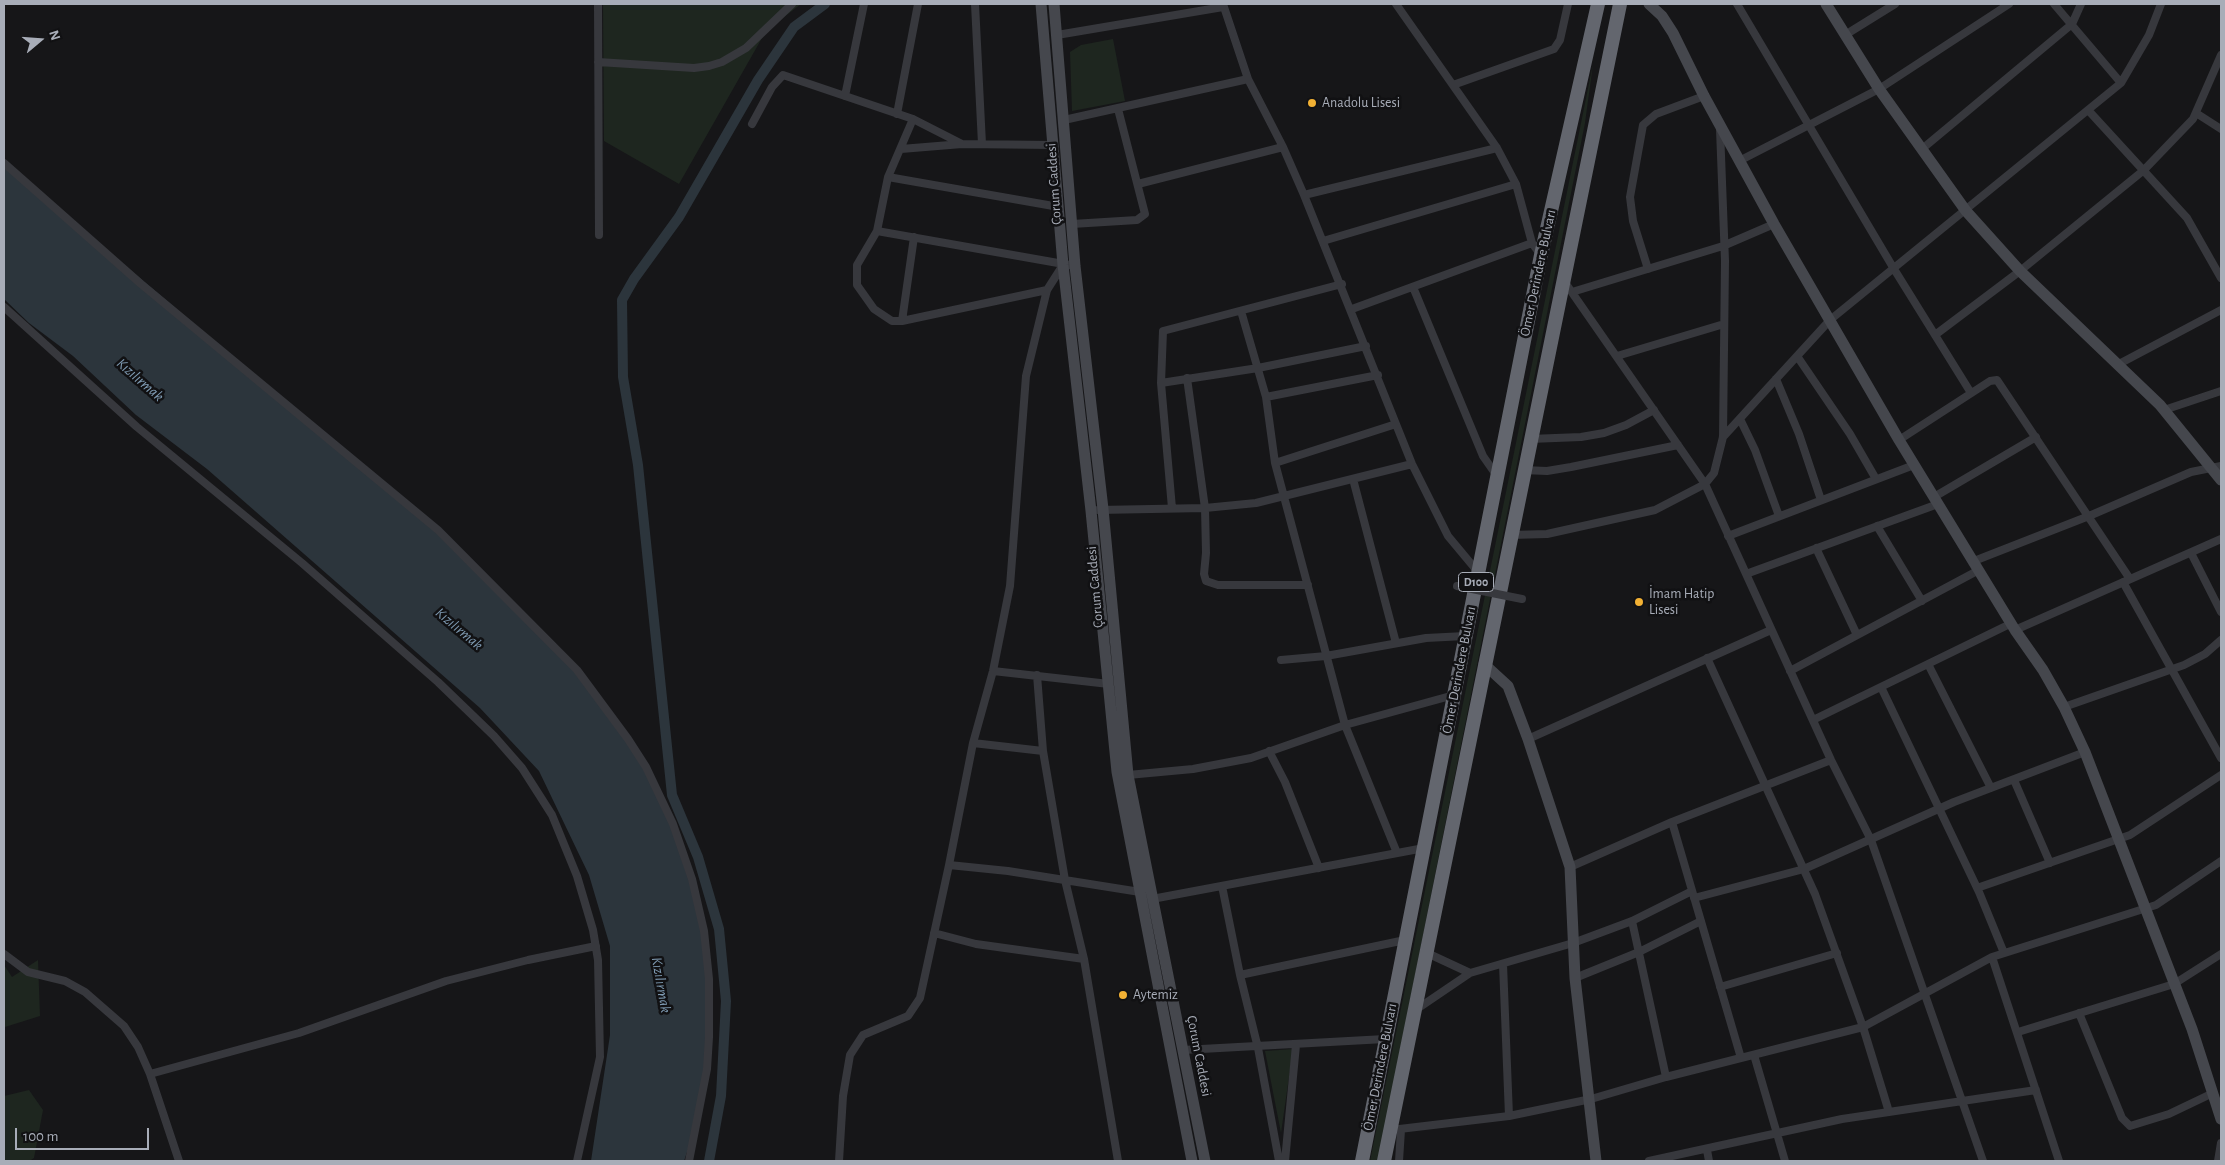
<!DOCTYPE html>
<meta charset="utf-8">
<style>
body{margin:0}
#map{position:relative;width:2225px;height:1165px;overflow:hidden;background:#161618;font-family:"Alegreya Sans",sans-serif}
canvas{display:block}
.frame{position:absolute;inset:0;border:5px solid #a8adb8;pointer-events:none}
.north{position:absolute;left:15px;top:15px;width:50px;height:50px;-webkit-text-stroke:4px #111113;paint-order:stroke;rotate:72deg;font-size:14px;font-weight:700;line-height:20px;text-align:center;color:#a8adb8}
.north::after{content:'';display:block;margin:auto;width:18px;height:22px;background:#a8adb8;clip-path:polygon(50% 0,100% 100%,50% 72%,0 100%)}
.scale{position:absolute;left:15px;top:1128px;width:134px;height:22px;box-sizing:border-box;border:2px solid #a8adb8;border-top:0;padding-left:6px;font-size:15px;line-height:18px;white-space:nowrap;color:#a8adb8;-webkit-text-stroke:4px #111113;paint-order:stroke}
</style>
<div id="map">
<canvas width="2225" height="1165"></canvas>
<div class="frame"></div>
<div class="north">N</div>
<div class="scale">100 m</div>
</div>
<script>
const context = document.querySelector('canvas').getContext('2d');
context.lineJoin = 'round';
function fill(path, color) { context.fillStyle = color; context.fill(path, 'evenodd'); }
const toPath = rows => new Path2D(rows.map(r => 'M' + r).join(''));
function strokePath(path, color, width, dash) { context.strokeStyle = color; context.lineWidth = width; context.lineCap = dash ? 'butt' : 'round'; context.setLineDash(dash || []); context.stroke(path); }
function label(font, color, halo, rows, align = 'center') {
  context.font = font + ' "Alegreya Sans",sans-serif'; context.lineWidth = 5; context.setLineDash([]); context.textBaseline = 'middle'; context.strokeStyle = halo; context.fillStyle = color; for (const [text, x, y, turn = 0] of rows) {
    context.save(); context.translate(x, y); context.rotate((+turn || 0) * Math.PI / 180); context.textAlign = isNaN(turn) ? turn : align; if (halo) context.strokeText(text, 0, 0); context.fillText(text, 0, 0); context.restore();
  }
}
const green = toPath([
 [603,4,801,4,766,31,679,184,604,141],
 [1113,39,1125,101,1072,111,1070,52,1081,45],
 [1593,64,1585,123,1378,1161,1370,1161],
 [38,960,40,1016,5,1027,4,1030,4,965,12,977],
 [1293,1049,1281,1133,1265,1051],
 [29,1090,43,1110,34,1158,29,1161,4,1161,4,1096]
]);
const water = toPath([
 [4,163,438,530,577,670,628,739,673,824,704,931,709,1037,696,1125,684,1161,591,1161,610,1035,610,946,589,875,539,771,480,708,207,469,136,415,73,356,29,323,4,299]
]);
const canal = toPath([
 [709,1161,721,1096,726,1001,719,929,698,857,672,795,638,465,623,377,622,300,634,279,679,217,758,80,794,27,825,4]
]);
const street = toPath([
 [598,4,599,235],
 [975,4,982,144],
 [1223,4,1248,79,1283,147,1304,195,1412,464,1448,536,1478,572],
 [1396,4,1497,148,1516,184,1532,243,1541,255],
 [1737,4,1894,269,1971,393],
 [2054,4,2121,83],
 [1057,35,1223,7],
 [1845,35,1895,4],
 [598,62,694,68,709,66,722,62,746,48,792,4],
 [1453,85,1554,49,1560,40,1568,4],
 [845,96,864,4],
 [2088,110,2187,218,2221,278],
 [2196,113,2221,129],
 [897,114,918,4],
 [913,119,888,177,877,231,857,265,857,285,874,309,892,321,902,321,1047,290],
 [1064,120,1248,79],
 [752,124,772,87,783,75,913,119,962,144],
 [901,149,962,144,1053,145],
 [1922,149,2072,24,2081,4],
 [1739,161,1879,89,2009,4],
 [4,163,141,284,438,530,577,670,628,739,646,767,673,824,692,879,704,931,709,979,709,1037,707,1069,689,1161],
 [888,177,1059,207],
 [1138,184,1283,147],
 [1304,195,1497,148],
 [1072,224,1137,220,1145,214,1118,109],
 [877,231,1075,266],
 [1323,241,1516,184],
 [1648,269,1633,221,1630,197,1643,125,1656,114,1704,96],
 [1564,281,1705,484,1831,760,1871,840,1983,1161],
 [1413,287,1483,456,1497,476],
 [1572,292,1723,246,1774,224],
 [4,307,137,427,302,563,438,682,494,736,522,768,538,793,552,815,577,876,593,930,598,960,600,1057,577,1161],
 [1352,309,1532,243],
 [1241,311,1266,397,1275,463,1345,725,1397,853],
 [902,321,914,237],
 [1935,335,2020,271,2144,170,2193,119,2221,55],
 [1617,356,1724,324],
 [1797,356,1850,434,1876,479],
 [2117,365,2221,310],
 [1187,378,1205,508,1206,553,1204,574,1206,581,1218,585,1308,585],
 [1776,379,1799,434,1821,500],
 [1161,383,1258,368,1366,346],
 [1266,397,1378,375],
 [2164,410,2221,391],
 [1740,419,1755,450,1779,516],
 [1723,437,1830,320,2121,83,2149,35,2161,4],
 [1530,439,1581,437,1604,433,1626,425,1654,410],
 [1899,440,1990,381,1997,380,2130,579],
 [1275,463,1396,424],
 [1523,470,1547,471,1571,467,1678,445],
 [1353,479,1396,643],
 [1934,497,2036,437],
 [1172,508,1161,383,1163,331,1342,284],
 [1098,510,1205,508,1256,503,1412,464],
 [1877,526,1922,601],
 [1511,535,1547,534,1655,510,1705,484,1714,473,1723,437,1725,261,1720,129],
 [1728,536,1914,465],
 [1816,548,1857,635],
 [2191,553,2221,612],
 [1974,561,2089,516,2191,472,2221,466],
 [1746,574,1938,504],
 [2123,582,2221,758],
 [2015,630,2221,539],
 [1707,658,1815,894,1863,1027,1889,1112],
 [1281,660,1326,656,1426,638,1465,636],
 [1928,664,1991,788],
 [993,671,1109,684],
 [1790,671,1979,570],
 [1881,687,1979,892,2004,953],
 [2064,707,2184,665,2205,654,2221,640],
 [1813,720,2012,623],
 [1528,739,1771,630],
 [973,743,1043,751,1037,675],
 [1043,751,1065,880,1084,959],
 [1269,751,1285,782,1319,868],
 [1128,775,1193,769,1251,758,1345,725,1454,695],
 [2014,780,2050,863],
 [1672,822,1741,1058],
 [949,865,1008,871,1140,892],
 [1570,867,1672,822,1831,760],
 [1222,886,1240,975,1258,1048,1279,1161],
 [1977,888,2130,835,2221,775],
 [1694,898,1804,869,1954,802,2085,752],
 [1152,899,1424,848],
 [1632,921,1666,1077],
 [934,933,976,944,1084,959,1118,1161],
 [4,954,28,972,65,981,85,992,124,1026,138,1047,150,1074,179,1161],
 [1992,957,2059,1161],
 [1503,964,1509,1116],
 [1470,973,1573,943,1632,921,1692,891],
 [1240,975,1405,940],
 [1575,978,1639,952,1701,921],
 [1720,987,1837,953],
 [1417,1009,1470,973,1427,953],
 [2079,1013,2122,1118,2130,1126,2169,1114,2213,1093],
 [2018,1032,2174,984,2221,954],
 [1183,1050,1385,1039],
 [1754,1055,1785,1161],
 [150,1074,299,1033,446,981,528,960,596,946],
 [1391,1130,1509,1116,1591,1099,1666,1077,1863,1027,1992,957,2156,905,2221,861],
 [1707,1150,1709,1161],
 [839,1161,843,1096,850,1055,863,1035,908,1016,920,998,949,865,973,743,993,671,1010,586,1026,376,1047,290,1063,265],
 [1285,1161,1296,1045],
 [1399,1161,1401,1130],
 [1649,1161,1842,1119,2036,1090],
 [2218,1161,2221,1143]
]);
const secondary = toPath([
 [1041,4,1063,265,1091,511,1117,772,1192,1161],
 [1054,4,1075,266,1103,509,1128,775,1205,1161],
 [1649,4,1662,16,1673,33,1704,96,1774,224,1899,440,2015,630,2043,670,2064,707,2085,752,2192,1029,2221,1119],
 [1826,4,1879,89,1966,211,2020,271,2160,405,2221,480],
 [1484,664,1508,686,1528,739,1570,867,1575,978,1596,1161]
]);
const highway = toPath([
 [1362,1161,1541,255,1598,4],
 [1384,1161,1620,4]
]);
const streetBridge = toPath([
 [1457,586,1522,599]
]);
const markers = [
 [1312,103,5,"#f2b134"],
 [1639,602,5,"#f2b134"],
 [1123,995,5,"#f2b134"]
];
const shields = [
 [1476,582,35]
];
const shieldNames = [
 ["D100",1476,582]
];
const poiNames = [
 ["Anadolu Lisesi",1322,103],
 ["İmam Hatip",1649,594],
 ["Lisesi",1649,610],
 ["Aytemiz",1133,995]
];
const streetNames = [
 ["Çorum Caddesi",1054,184,-94],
 ["Ömer Derindere Bulvarı",1538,273,-78],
 ["Çorum Caddesi",1095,587,-95],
 ["Ömer Derindere Bulvarı",1459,670,-79],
 ["Çorum Caddesi",1199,1056,79],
 ["Ömer Derindere Bulvarı",1380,1067,-79]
];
const waterNames = [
 ["Kızılırmak",140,380,41],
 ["Kızılırmak",459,629,40],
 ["Kızılırmak",661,985,80]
];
fill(green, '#1e261f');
fill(water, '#2c353c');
strokePath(canal, '#2c353c', 10);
strokePath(street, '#37383d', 8);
strokePath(secondary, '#45474d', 11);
strokePath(highway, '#63666e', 14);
strokePath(streetBridge, '#37383d', 8);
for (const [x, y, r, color] of markers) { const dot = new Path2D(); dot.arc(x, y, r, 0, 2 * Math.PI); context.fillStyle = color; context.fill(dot); strokePath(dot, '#111113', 2); }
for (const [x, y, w] of shields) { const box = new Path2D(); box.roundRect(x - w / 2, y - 9.5, w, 19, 4); context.fillStyle = '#111113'; context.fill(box); strokePath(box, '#a8adb8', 1); }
label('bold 12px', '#a8adb8', null, shieldNames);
label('14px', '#a8adb8', '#111113', poiNames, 'left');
label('14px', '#a8adb8', '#111113', streetNames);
label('italic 15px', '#7f9bb3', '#111113', waterNames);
</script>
